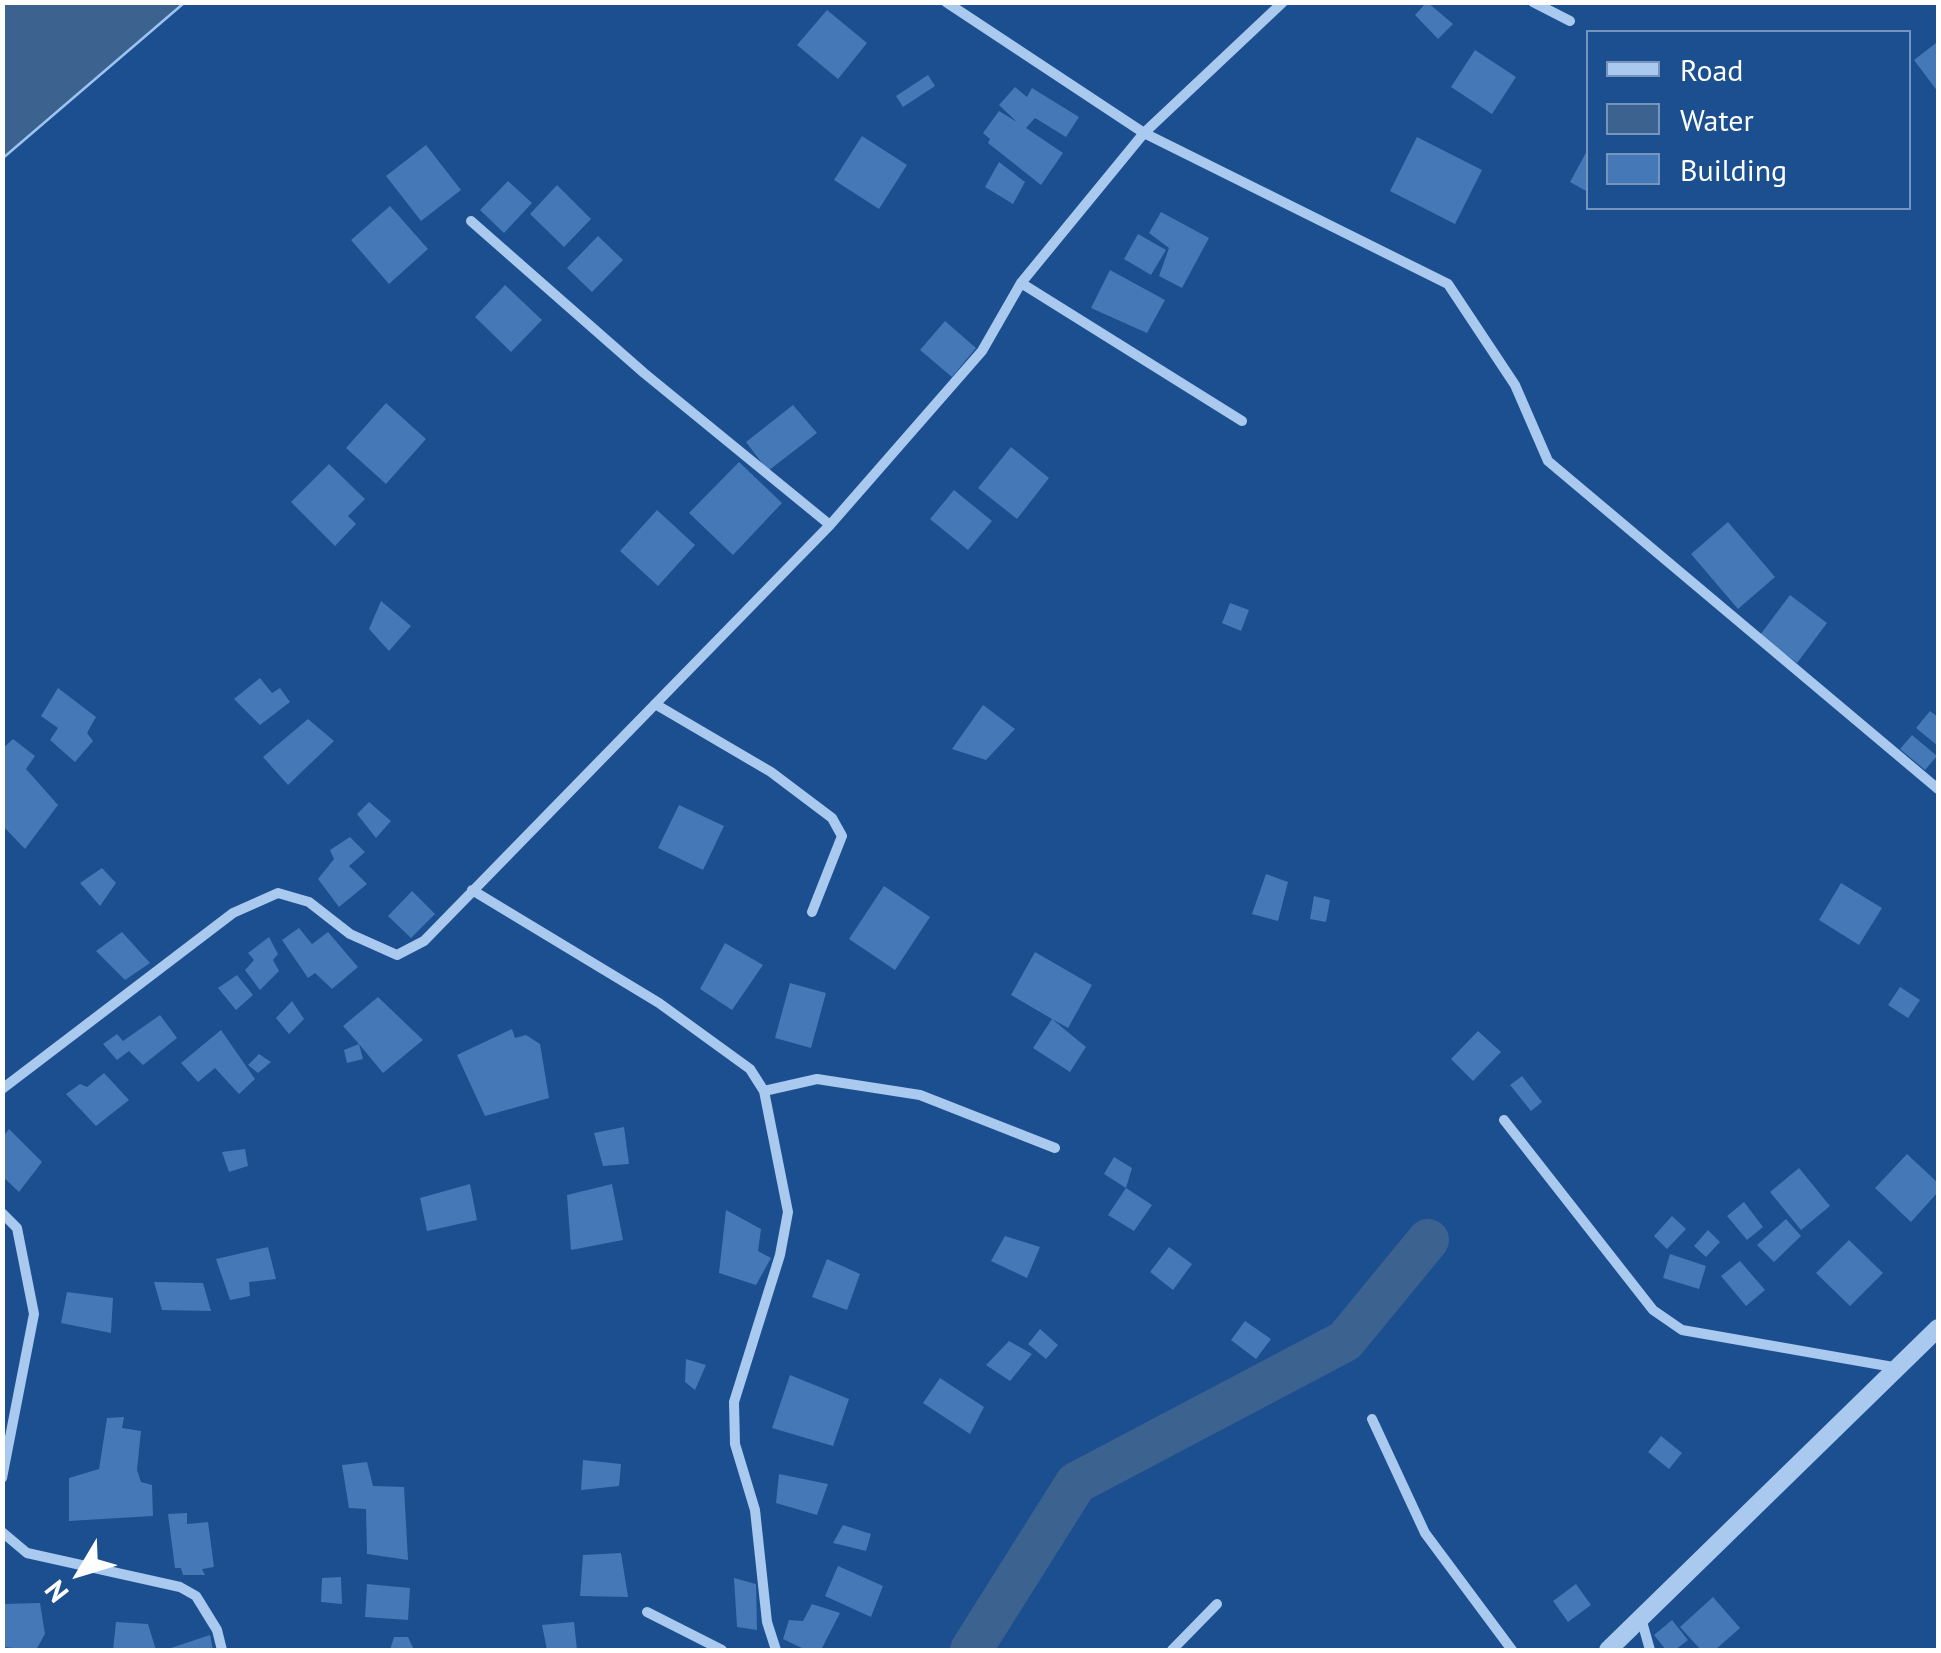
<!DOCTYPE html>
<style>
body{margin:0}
#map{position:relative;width:1941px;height:1653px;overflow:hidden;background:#1b4f8f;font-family:"PT Sans",sans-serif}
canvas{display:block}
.frame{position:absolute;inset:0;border:5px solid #fff;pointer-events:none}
.legend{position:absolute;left:1586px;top:30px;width:325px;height:180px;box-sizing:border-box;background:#1b4f8f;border:2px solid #7695bc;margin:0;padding:12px 18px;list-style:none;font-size:30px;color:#fff}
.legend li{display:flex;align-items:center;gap:20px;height:50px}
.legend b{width:50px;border:2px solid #7695bc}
.north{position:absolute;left:30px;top:1523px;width:100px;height:100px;-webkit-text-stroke:8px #1b4f8f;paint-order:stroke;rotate:232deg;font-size:28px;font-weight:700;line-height:40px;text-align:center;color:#fff}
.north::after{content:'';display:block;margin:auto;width:35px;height:45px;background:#fff;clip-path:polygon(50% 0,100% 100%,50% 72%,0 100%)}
</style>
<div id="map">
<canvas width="1941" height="1653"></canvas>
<div class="frame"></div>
<ul class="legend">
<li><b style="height:12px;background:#a9c9ee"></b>Road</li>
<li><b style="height:28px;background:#3c6290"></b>Water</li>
<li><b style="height:28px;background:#4478b7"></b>Building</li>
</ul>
<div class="north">N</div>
</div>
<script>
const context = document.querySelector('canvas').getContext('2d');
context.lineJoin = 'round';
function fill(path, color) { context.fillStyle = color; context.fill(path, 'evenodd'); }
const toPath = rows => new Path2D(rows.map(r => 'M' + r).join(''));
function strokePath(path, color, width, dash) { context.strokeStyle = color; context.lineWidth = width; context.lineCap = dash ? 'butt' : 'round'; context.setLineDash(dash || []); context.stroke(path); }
const water = toPath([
 [3,2,184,2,184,3,3,158,3,2]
]);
const river = toPath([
 [971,1650,1076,1483,1345,1341,1428,1240]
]);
const building = toPath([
 [1427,2,1453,24,1438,39,1415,15],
 [827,10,867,43,838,79,797,45],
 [1936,43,1938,47,1938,92,1914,60],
 [1475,50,1516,77,1492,114,1451,87],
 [928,75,935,86,903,107,896,96],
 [1015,87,1027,97,1032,88,1079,117,1066,137,1035,118,1026,128,1063,153,1041,185,988,143,990,139,983,133,999,111,1017,122,999,105],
 [862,136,907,165,879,209,834,180],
 [1417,137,1482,170,1455,224,1390,191],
 [426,145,461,190,421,221,386,176],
 [1588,149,1588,192,1570,182],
 [999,162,1025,182,1013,204,985,187],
 [508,181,532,203,504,233,480,210],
 [557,185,591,219,564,247,530,214],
 [390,206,428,249,389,284,351,240],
 [1161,212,1209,238,1182,288,1159,276,1169,248,1149,233],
 [1138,234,1166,250,1151,275,1124,259],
 [598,236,623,260,592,292,567,268],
 [1110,270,1165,300,1147,333,1091,308],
 [505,285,542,320,511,352,475,317],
 [945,321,976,348,952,377,920,350],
 [386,403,426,439,386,484,346,448],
 [793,405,817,433,768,471,746,442],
 [1011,447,1049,478,1017,519,978,488],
 [739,462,782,503,733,555,689,513],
 [329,464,365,499,348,516,356,524,335,546,291,502],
 [954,490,992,521,968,550,930,519],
 [657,510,695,545,658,586,620,551],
 [1728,522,1775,577,1738,609,1691,554],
 [1790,595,1827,623,1797,663,1760,635],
 [381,601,411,626,389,651,369,629],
 [1230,603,1249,610,1241,631,1222,623],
 [260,678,272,693,280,688,290,702,260,725,234,699],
 [58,688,96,717,87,733,93,741,75,762,50,740,58,728,41,716],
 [983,705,1015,729,986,760,952,749],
 [1930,711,1938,717,1938,746,1916,728],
 [308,719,334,741,288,785,263,757],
 [1912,735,1937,756,1925,770,1900,749],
 [13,739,35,756,26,769,58,805,25,849,2,825,2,749],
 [369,802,391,821,376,838,357,814],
 [679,805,724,826,703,870,658,848],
 [350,837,365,852,349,866,367,884,339,907,318,879,334,859,330,850],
 [102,868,116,883,100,906,80,883],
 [1266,874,1288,882,1278,921,1252,914],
 [1841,883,1882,908,1859,945,1819,920],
 [884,886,930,917,895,970,849,939],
 [412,891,435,914,411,938,388,916],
 [1314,896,1330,900,1326,922,1310,919],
 [299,928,312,944,328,932,358,967,332,989,315,973,308,978,282,940],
 [122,932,150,963,125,980,96,951],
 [269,937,278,954,273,960,279,971,260,990,245,970,254,960,248,953],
 [725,943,763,965,732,1010,700,989],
 [1035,952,1092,985,1068,1028,1052,1019,1086,1047,1070,1072,1033,1048,1052,1019,1011,995],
 [237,975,253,995,236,1010,218,988],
 [790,983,826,993,811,1048,775,1038],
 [1900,987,1920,1000,1908,1018,1888,1005],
 [378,997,423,1040,383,1073,359,1044,363,1059,347,1063,344,1050,359,1044,343,1026],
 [292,1001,304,1019,289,1034,276,1018],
 [160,1015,177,1038,143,1065,129,1051,117,1060,103,1044,117,1034,123,1041],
 [512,1029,515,1038,526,1035,540,1044,549,1098,485,1116,457,1055],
 [221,1030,255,1079,239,1094,215,1068,198,1082,181,1063],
 [1478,1031,1501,1052,1473,1081,1451,1059],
 [259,1054,271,1062,258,1073,248,1065],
 [104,1073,129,1100,96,1126,66,1094,80,1084,87,1087],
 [1522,1076,1542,1102,1531,1111,1510,1085],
 [624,1127,629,1164,603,1166,594,1133],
 [9,1129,42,1162,19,1192,2,1176,2,1138],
 [245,1149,248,1166,229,1172,222,1152],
 [1907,1154,1938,1183,1938,1192,1911,1222,1875,1188],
 [1114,1157,1132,1168,1126,1188,1104,1174],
 [1799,1168,1830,1206,1801,1230,1770,1192],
 [470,1184,477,1220,427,1231,420,1198],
 [612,1184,623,1240,571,1250,567,1195],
 [1126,1188,1152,1205,1134,1231,1108,1215],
 [1744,1202,1763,1227,1747,1240,1727,1216],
 [726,1210,761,1229,758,1251,771,1258,756,1285,719,1273],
 [1672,1216,1686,1229,1667,1249,1654,1236],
 [1786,1219,1801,1236,1774,1262,1757,1245],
 [1708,1230,1720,1242,1706,1257,1694,1246],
 [1005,1236,1040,1247,1027,1278,991,1261],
 [1849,1240,1883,1273,1850,1306,1816,1273],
 [268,1247,276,1279,249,1282,250,1296,230,1300,216,1259],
 [1169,1247,1192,1264,1173,1290,1150,1272],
 [1670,1254,1706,1266,1699,1289,1663,1278],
 [827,1259,860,1274,847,1310,812,1297],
 [1740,1261,1765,1290,1746,1306,1721,1276],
 [154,1282,203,1283,211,1311,162,1310],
 [67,1292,113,1298,111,1333,61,1323],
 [1245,1321,1271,1339,1256,1359,1231,1340],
 [1040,1329,1058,1345,1046,1359,1028,1344],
 [1009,1341,1032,1354,1010,1381,986,1365],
 [686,1359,706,1365,695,1390,685,1382],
 [790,1375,849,1399,833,1446,772,1428],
 [940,1378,984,1407,970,1434,923,1403],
 [124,1417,122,1428,141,1431,137,1470,141,1482,152,1485,153,1516,69,1521,69,1478,99,1469,107,1418],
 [1661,1436,1682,1453,1669,1469,1648,1452],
 [583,1460,621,1464,619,1486,581,1490],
 [367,1462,373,1486,404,1487,408,1560,367,1554,366,1509,349,1508,342,1465],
 [779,1474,828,1484,817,1515,776,1503],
 [187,1513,187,1524,208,1522,214,1567,202,1569,205,1575,183,1575,181,1568,175,1568,168,1514],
 [843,1525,871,1534,866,1551,833,1543],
 [621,1553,628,1597,580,1596,583,1555],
 [838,1566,883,1586,871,1617,825,1596],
 [341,1577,342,1604,321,1602,322,1578],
 [734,1578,756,1584,757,1630,737,1627],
 [367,1584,410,1588,408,1620,365,1617],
 [1576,1584,1591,1605,1568,1622,1553,1601],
 [1713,1597,1740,1628,1715,1650,1701,1650,1680,1627],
 [40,1603,45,1634,36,1650,2,1647,2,1604],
 [812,1604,840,1613,821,1650,806,1650,783,1639,789,1620,803,1621],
 [1672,1620,1688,1640,1675,1650,1666,1650,1654,1635],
 [116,1622,148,1624,156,1650,113,1650],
 [574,1622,577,1650,547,1650,542,1625],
 [210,1635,213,1650,165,1650],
 [394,1637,408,1637,414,1650,390,1650]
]);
const minor = toPath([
 [946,2,1144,133,1448,284,1515,385,1548,461,1938,789],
 [1533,2,1570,21],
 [471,221,644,373,830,525],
 [1021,283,1242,421],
 [655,704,771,772,832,818,842,836,812,912],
 [472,890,659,1003,750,1069,764,1091,788,1212,780,1255,734,1402,735,1444,755,1510,767,1622,776,1650],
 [2,1089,233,913,278,893,309,902,350,934,397,955,424,941,830,525,982,351,1021,283,1144,133,1283,2],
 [764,1091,817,1079,920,1095,1055,1148],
 [1504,1120,1653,1310,1682,1330,1899,1368],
 [2,1213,17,1228,34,1314,2,1478],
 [1372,1419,1425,1533,1512,1650],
 [2,1532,27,1553,180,1587,196,1596,217,1630,222,1650],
 [647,1612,722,1650],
 [1641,1618,1650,1650],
 [1172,1650,1217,1604]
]);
const tertiary = toPath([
 [1608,1650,1938,1328]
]);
fill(water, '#3c6290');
strokePath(water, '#9cc4f0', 2.5);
strokePath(river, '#3c6290', 42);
fill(building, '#4478b7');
strokePath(minor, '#a9c9ee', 10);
strokePath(tertiary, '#a9c9ee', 18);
</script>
